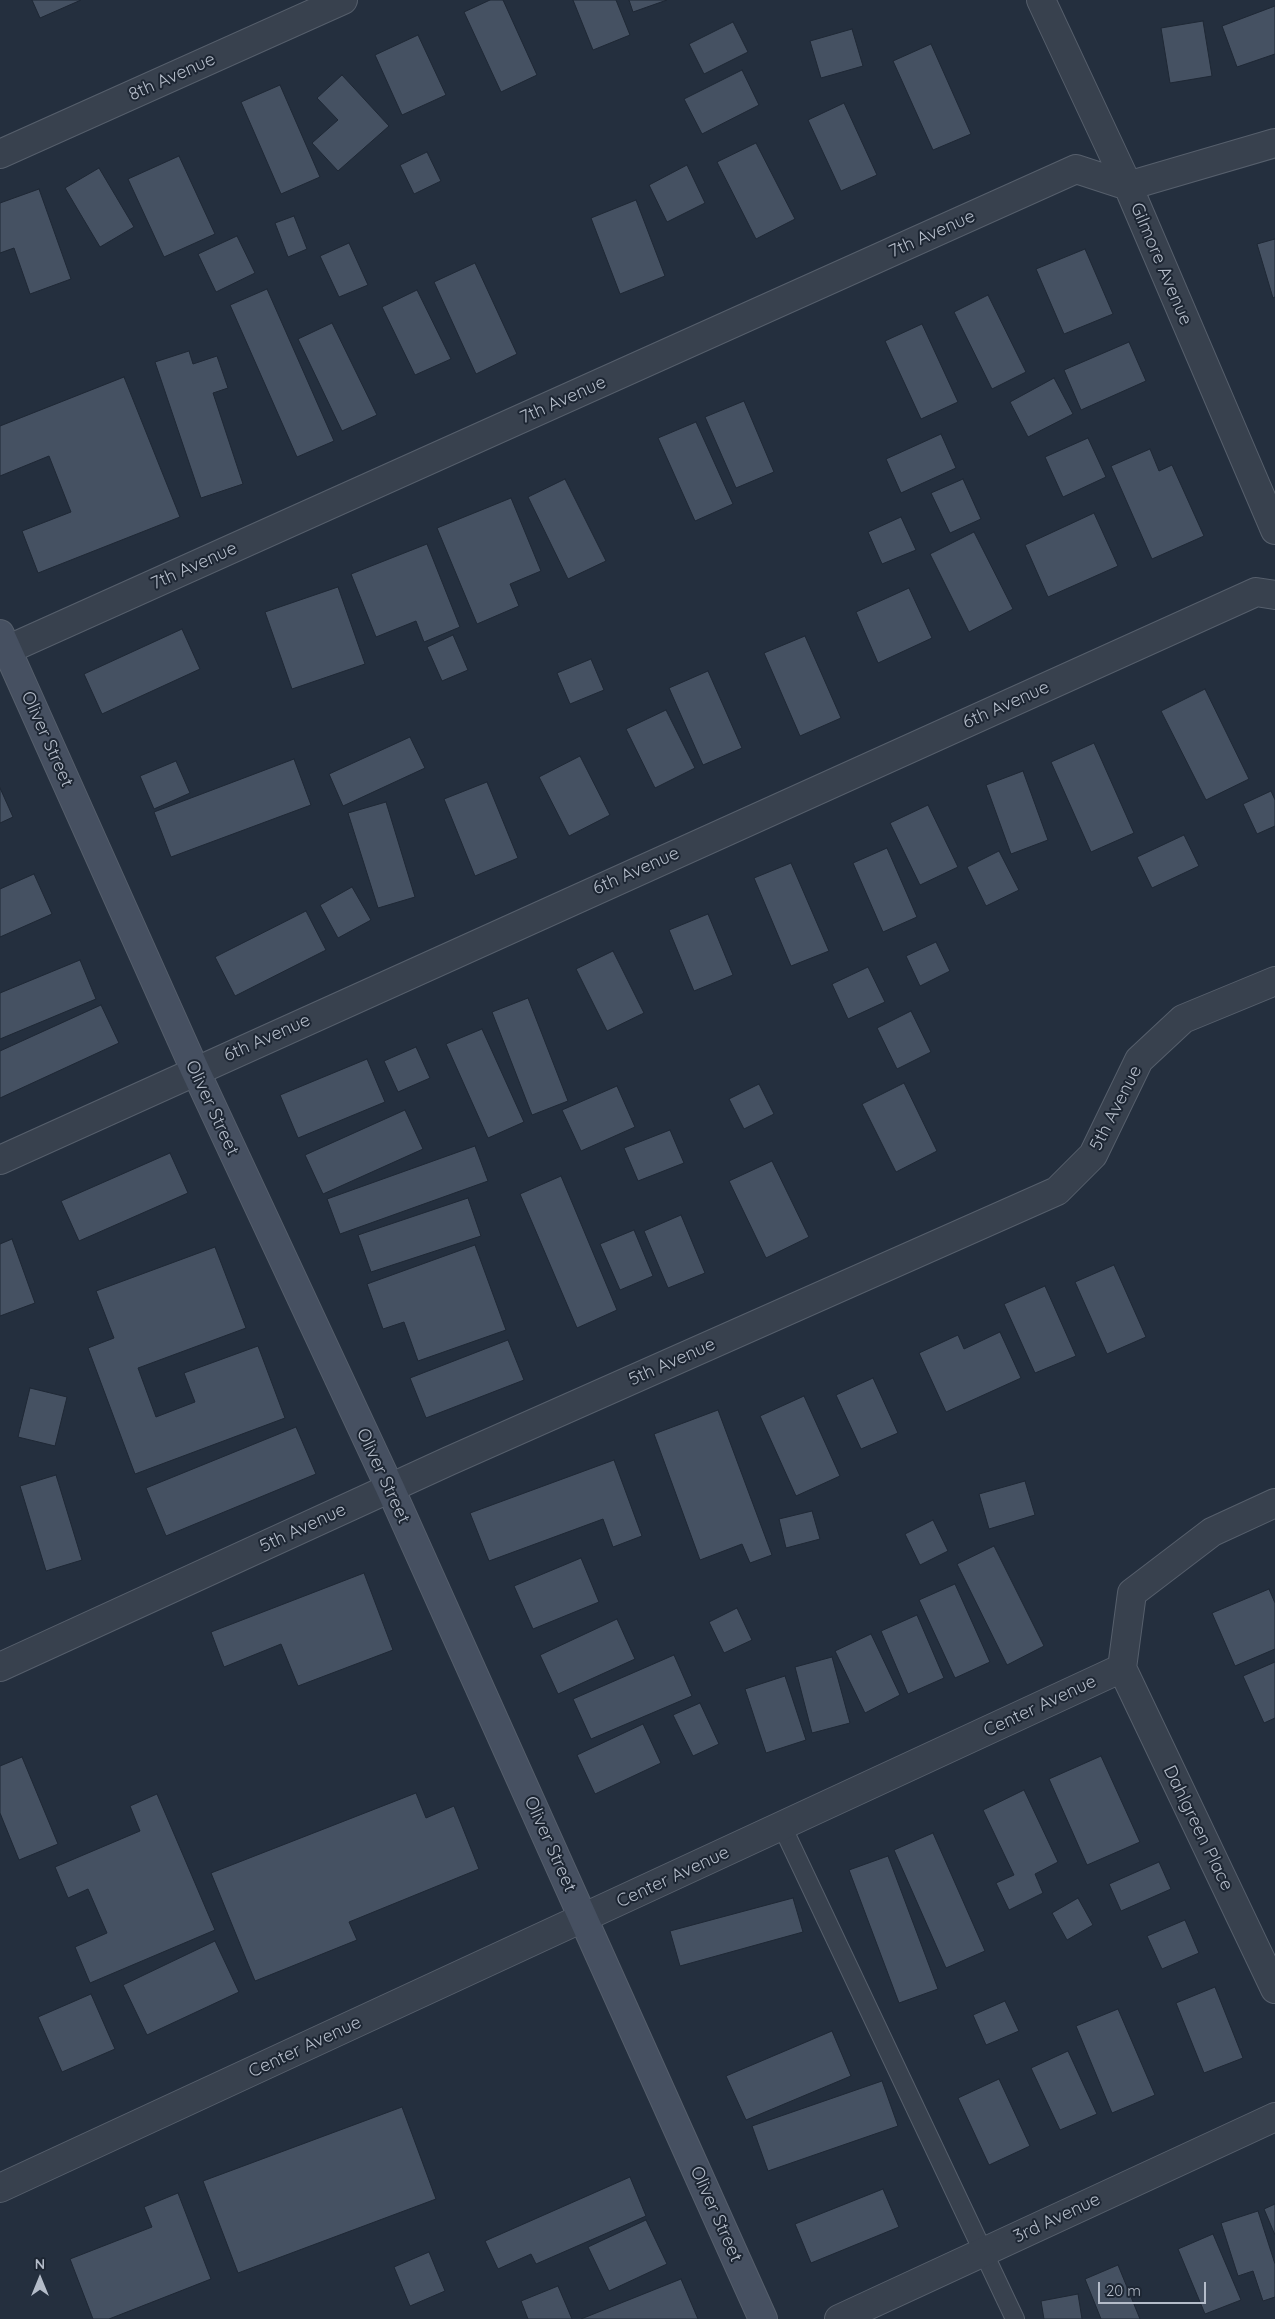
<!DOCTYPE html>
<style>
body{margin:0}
#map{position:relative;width:1275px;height:2319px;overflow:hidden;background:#242f3e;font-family:Quicksand,sans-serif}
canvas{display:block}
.north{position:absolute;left:15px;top:2254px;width:50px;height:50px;-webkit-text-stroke:4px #1d2633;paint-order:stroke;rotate:0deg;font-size:14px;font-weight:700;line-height:20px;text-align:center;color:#b4bcc9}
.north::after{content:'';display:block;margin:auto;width:18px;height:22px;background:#b4bcc9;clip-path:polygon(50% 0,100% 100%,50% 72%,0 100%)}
.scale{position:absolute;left:1098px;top:2282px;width:108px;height:22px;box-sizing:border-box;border:2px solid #b4bcc9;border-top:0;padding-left:6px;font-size:15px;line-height:18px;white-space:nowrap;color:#b4bcc9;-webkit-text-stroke:4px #1d2633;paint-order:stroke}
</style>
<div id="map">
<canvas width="1275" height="2319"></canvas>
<div class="north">N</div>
<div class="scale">20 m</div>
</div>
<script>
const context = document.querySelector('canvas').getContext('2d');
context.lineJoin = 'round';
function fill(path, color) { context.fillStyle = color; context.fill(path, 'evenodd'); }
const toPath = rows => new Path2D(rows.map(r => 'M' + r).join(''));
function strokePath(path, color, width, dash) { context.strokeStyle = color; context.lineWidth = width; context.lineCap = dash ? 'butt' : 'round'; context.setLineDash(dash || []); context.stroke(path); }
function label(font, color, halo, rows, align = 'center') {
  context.font = font + ' Quicksand,sans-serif'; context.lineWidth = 4; context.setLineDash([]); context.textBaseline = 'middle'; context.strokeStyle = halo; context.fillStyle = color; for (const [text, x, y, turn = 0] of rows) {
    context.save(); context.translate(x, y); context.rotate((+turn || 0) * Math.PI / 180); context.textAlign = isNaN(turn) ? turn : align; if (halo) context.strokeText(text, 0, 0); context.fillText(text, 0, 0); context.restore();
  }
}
const building = toPath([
 [32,0,81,0,40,18,32,0],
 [490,0,503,0,537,75,501,92,464,12,490,0],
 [573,0,616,0,630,35,593,50,573,0],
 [629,0,667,0,633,12,629,0],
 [1275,6,1275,54,1237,67,1222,26,1275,6],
 [1203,21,1212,76,1170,83,1161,28,1203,21],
 [733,22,748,52,704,74,689,44,733,22],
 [852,29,863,66,821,78,810,41,852,29],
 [418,35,446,95,402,115,375,55,418,35],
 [931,44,971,134,933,150,893,61,931,44],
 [742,70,759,105,702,134,684,99,742,70],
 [342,75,389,126,338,171,312,143,338,120,317,98,342,75],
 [280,85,320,177,281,194,241,102,280,85],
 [844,103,877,175,841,191,808,120,844,103],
 [756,143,795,219,756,239,717,162,756,143],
 [427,152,441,181,414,194,400,165,427,152],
 [179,156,215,234,164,257,128,179,179,156],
 [687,165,705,203,667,222,649,185,687,165],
 [99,168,134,227,100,247,65,188,99,168],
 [39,189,71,279,30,294,14,248,0,253,0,203,39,189],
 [636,200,665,276,620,294,591,218,636,200],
 [294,216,307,249,288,257,275,223,294,216],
 [237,236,255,273,216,292,198,254,237,236],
 [1275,239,1275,297,1273,298,1257,244,1275,239],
 [349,243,368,285,339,297,320,256,349,243],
 [1085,249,1113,314,1064,334,1036,269,1085,249],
 [475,263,517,354,476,374,434,282,475,263],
 [267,289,334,441,297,457,230,305,267,289],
 [417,290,451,359,415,375,382,307,417,290],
 [988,295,1026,372,992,389,954,312,988,295],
 [332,323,377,415,342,431,298,339,332,323],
 [922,324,958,402,921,419,885,341,922,324],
 [1129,342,1146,381,1081,410,1064,370,1129,342],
 [189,351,193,364,217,356,228,388,213,393,243,484,201,498,155,362,189,351],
 [124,377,180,517,38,573,22,531,71,512,49,456,0,476,0,426,124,377],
 [1054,378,1073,414,1028,437,1010,402,1054,378],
 [744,401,774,472,736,488,705,417,744,401],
 [696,422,733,504,695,521,658,438,696,422],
 [941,434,956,468,901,493,886,459,941,434],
 [1088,438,1106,477,1063,497,1045,457,1088,438],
 [1150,449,1159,471,1172,465,1204,536,1152,559,1111,466,1150,449],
 [565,479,606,561,568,579,528,497,565,479],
 [963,479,981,519,950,533,931,493,963,479],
 [511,498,541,571,510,584,519,606,477,624,437,528,511,498],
 [1094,513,1118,566,1048,597,1025,545,1094,513],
 [901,517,916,550,882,564,868,532,901,517],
 [974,532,1013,609,969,632,930,554,974,532],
 [427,544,460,627,424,642,416,621,376,637,351,574,427,544],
 [338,587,365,664,292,689,265,612,338,587],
 [909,588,932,638,878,663,856,612,909,588],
 [182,629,200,669,102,714,84,674,182,629],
 [453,635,468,670,442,681,427,647,453,635],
 [805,636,841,718,800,736,764,653,805,636],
 [591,659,604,690,570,704,557,673,591,659],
 [708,671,742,748,703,765,669,688,708,671],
 [1205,689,1249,779,1206,800,1161,711,1205,689],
 [666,710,695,768,655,788,626,729,666,710],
 [410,737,425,768,343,806,329,774,410,737],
 [1094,743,1134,833,1091,852,1051,762,1094,743],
 [580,756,610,815,569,836,539,777,580,756],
 [294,759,311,805,171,857,154,812,294,759],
 [176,761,190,793,154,809,140,776,176,761],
 [1023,771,1048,840,1011,854,986,785,1023,771],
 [487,782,518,858,475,876,444,799,487,782],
 [0,788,13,817,0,823,0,788],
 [1271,791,1275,800,1275,826,1257,834,1243,804,1271,791],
 [386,802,415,897,378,908,348,813,386,802],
 [928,805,958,867,920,885,890,823,928,805],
 [1184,835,1199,866,1152,888,1137,857,1184,835],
 [887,848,917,917,883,932,853,863,887,848],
 [999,851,1019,890,986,906,967,867,999,851],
 [791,863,829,951,791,966,754,878,791,863],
 [34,874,52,914,0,937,0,889,34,874],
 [352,887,371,920,338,938,320,905,352,887],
 [306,911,326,950,235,996,215,957,306,911],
 [708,914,733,975,694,991,669,930,708,914],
 [936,942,950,971,920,986,906,956,936,942],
 [613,951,644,1013,607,1031,576,969,613,951],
 [80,960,96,999,0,1039,0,993,80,960],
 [868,967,885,1002,848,1019,832,984,868,967],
 [528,998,568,1101,532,1115,492,1012,528,998],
 [101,1005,119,1043,0,1098,0,1051,101,1005],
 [911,1011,931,1052,897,1069,877,1028,911,1011],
 [482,1029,524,1122,488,1138,446,1044,482,1029],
 [416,1047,430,1078,398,1092,384,1061,416,1047],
 [367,1059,385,1102,298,1138,280,1095,367,1059],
 [904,1083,937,1151,896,1172,862,1104,904,1083],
 [759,1084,774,1114,744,1129,729,1099,759,1084],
 [617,1086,635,1127,581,1151,562,1110,617,1086],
 [405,1110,423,1149,323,1194,305,1155,405,1110],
 [670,1130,684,1163,638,1181,624,1148,670,1130],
 [475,1146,488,1181,340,1234,327,1199,475,1146],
 [170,1153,188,1193,79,1241,61,1201,170,1153],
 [772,1161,809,1237,766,1258,729,1181,772,1161],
 [561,1176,617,1310,577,1328,520,1194,561,1176],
 [468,1198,481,1236,371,1272,358,1235,468,1198],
 [681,1215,705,1273,668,1288,644,1231,681,1215],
 [634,1230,653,1276,620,1290,600,1244,634,1230],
 [12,1239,35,1303,0,1316,0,1244,12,1239],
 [475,1245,506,1330,418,1361,404,1322,383,1329,367,1284,475,1245],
 [215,1247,246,1328,138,1368,156,1417,195,1402,184,1373,258,1346,285,1418,135,1474,88,1348,114,1338,96,1291,215,1247],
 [1114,1265,1146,1337,1107,1354,1075,1282,1114,1265],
 [1045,1286,1076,1356,1035,1373,1004,1304,1045,1286],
 [1000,1332,1021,1378,946,1412,919,1353,958,1335,964,1349,1000,1332],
 [508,1340,524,1380,426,1418,410,1378,508,1340],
 [873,1378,898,1433,861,1449,836,1395,873,1378],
 [30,1388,67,1397,55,1446,18,1437,30,1388],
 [804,1396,840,1476,796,1496,760,1416,804,1396],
 [718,1410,772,1555,750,1563,742,1544,700,1560,654,1434,718,1410],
 [296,1427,316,1474,166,1536,146,1488,296,1427],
 [614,1460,642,1536,613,1547,603,1519,489,1561,470,1513,614,1460],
 [56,1475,82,1560,46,1571,20,1486,56,1475],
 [1025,1481,1035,1515,989,1529,979,1494,1025,1481],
 [812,1511,820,1539,786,1548,779,1519,812,1511],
 [933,1520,948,1551,920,1565,905,1534,933,1520],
 [994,1546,1044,1646,1007,1665,957,1564,994,1546],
 [581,1558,599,1602,533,1629,514,1586,581,1558],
 [364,1573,393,1650,298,1686,281,1644,224,1667,211,1632,364,1573],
 [955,1584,990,1662,955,1678,919,1600,955,1584],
 [1269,1589,1275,1603,1275,1649,1235,1666,1212,1613,1269,1589],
 [737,1608,752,1640,724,1653,709,1622,737,1608],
 [917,1615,944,1678,908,1694,881,1631,917,1615],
 [617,1619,635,1659,558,1694,540,1655,617,1619],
 [871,1634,900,1695,865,1713,835,1651,871,1634],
 [674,1655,692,1696,591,1739,573,1699,674,1655],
 [832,1657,850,1723,812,1733,795,1667,832,1657],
 [1275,1662,1275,1718,1264,1723,1243,1676,1275,1662],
 [785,1676,806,1740,766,1753,745,1689,785,1676],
 [700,1703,719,1744,693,1756,673,1715,700,1703],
 [643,1724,661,1763,595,1794,577,1755,643,1724],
 [1101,1756,1140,1842,1087,1865,1049,1779,1101,1756],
 [22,1757,58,1844,19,1860,0,1813,0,1766,22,1757],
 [1024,1790,1058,1862,1035,1874,1043,1893,1009,1910,996,1883,1014,1875,983,1810,1024,1790],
 [416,1793,426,1818,454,1806,479,1869,349,1922,357,1940,255,1981,211,1873,416,1793],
 [157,1794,215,1930,90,1983,75,1947,107,1933,88,1889,68,1898,55,1867,140,1831,130,1806,157,1794],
 [933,1833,985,1951,946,1968,894,1850,933,1833],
 [888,1856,938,1989,899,2003,849,1870,888,1856],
 [1159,1862,1171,1889,1121,1911,1109,1884,1159,1862],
 [793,1898,803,1932,680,1966,670,1931,793,1898],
 [1078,1898,1093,1925,1067,1940,1052,1913,1078,1898],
 [1185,1920,1199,1953,1162,1969,1147,1936,1185,1920],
 [215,1941,239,1992,147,2035,123,1985,215,1941],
 [1215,1987,1243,2058,1204,2073,1176,2003,1215,1987],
 [91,1994,115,2049,62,2072,38,2017,91,1994],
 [1005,2001,1019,2031,986,2045,973,2015,1005,2001],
 [1118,2009,1155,2095,1112,2113,1076,2026,1118,2009],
 [832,2031,851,2076,746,2120,726,2076,832,2031],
 [1068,2051,1097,2114,1060,2130,1031,2068,1068,2051],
 [999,2079,1030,2146,989,2165,958,2098,999,2079],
 [882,2081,898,2126,768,2171,752,2126,882,2081],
 [402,2107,436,2199,238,2273,203,2181,402,2107],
 [630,2177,646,2216,536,2264,531,2254,498,2269,485,2241,630,2177],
 [883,2189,899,2227,811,2263,795,2224,883,2189],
 [178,2193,211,2279,109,2319,93,2319,70,2259,152,2227,144,2207,178,2193],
 [1275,2204,1275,2235,1264,2209,1275,2204],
 [1258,2211,1275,2264,1275,2297,1263,2301,1253,2271,1238,2276,1221,2223,1258,2211],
 [646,2220,667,2264,609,2291,588,2247,646,2220],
 [1213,2234,1241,2300,1205,2314,1178,2249,1213,2234],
 [429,2252,445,2291,410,2306,394,2267,429,2252],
 [1118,2265,1140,2319,1101,2319,1085,2279,1118,2265],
 [681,2279,698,2319,581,2319,681,2279],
 [558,2286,572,2319,528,2319,521,2301,558,2286],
 [1078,2294,1082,2319,1044,2319,1041,2301,1078,2294]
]);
const service = toPath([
 [782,1826,1015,2319]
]);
const minor = toPath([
 [1041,0,1128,186,1275,530],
 [0,154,343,0],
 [0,653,1076,169,1128,186,1275,143],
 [0,1160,1256,592,1275,595],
 [0,1667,449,1461,1057,1191,1093,1155,1139,1060,1183,1019,1275,981],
 [1122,1668,1275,1989],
 [0,2188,1122,1668,1132,1593,1212,1532,1275,1503],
 [839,2319,1275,2117]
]);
const secondary = toPath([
 [0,634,195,1070,390,1488,763,2319]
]);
const streetNames = [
 ["8th Avenue",172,77,-24],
 ["7th Avenue",932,234,-24],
 ["Gilmore Avenue",1161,264,67],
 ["7th Avenue",563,400,-24],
 ["7th Avenue",194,566,-24],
 ["6th Avenue",1006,705,-24],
 ["Oliver Street",47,739,66],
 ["6th Avenue",636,871,-24],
 ["6th Avenue",267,1038,-24],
 ["Oliver Street",212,1108,65],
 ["5th Avenue",1116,1108,-63],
 ["5th Avenue",672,1362,-24],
 ["Oliver Street",383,1476,65],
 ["5th Avenue",303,1528,-25],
 ["Center Avenue",1040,1706,-25],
 ["Dahlgreen Place",1198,1828,64],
 ["Oliver Street",550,1844,66],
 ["Center Avenue",673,1877,-25],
 ["Center Avenue",305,2047,-25],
 ["Oliver Street",716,2214,66],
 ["3rd Avenue",1057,2218,-25]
];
fill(building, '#455162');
strokePath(building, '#1f2835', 1);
strokePath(service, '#565f6c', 20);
strokePath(minor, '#565f6c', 30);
strokePath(secondary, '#565f6c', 30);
strokePath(service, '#38414e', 18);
strokePath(minor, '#38414e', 28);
strokePath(secondary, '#465061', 28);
label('18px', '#b4bcc9', '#1d2633', streetNames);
</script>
